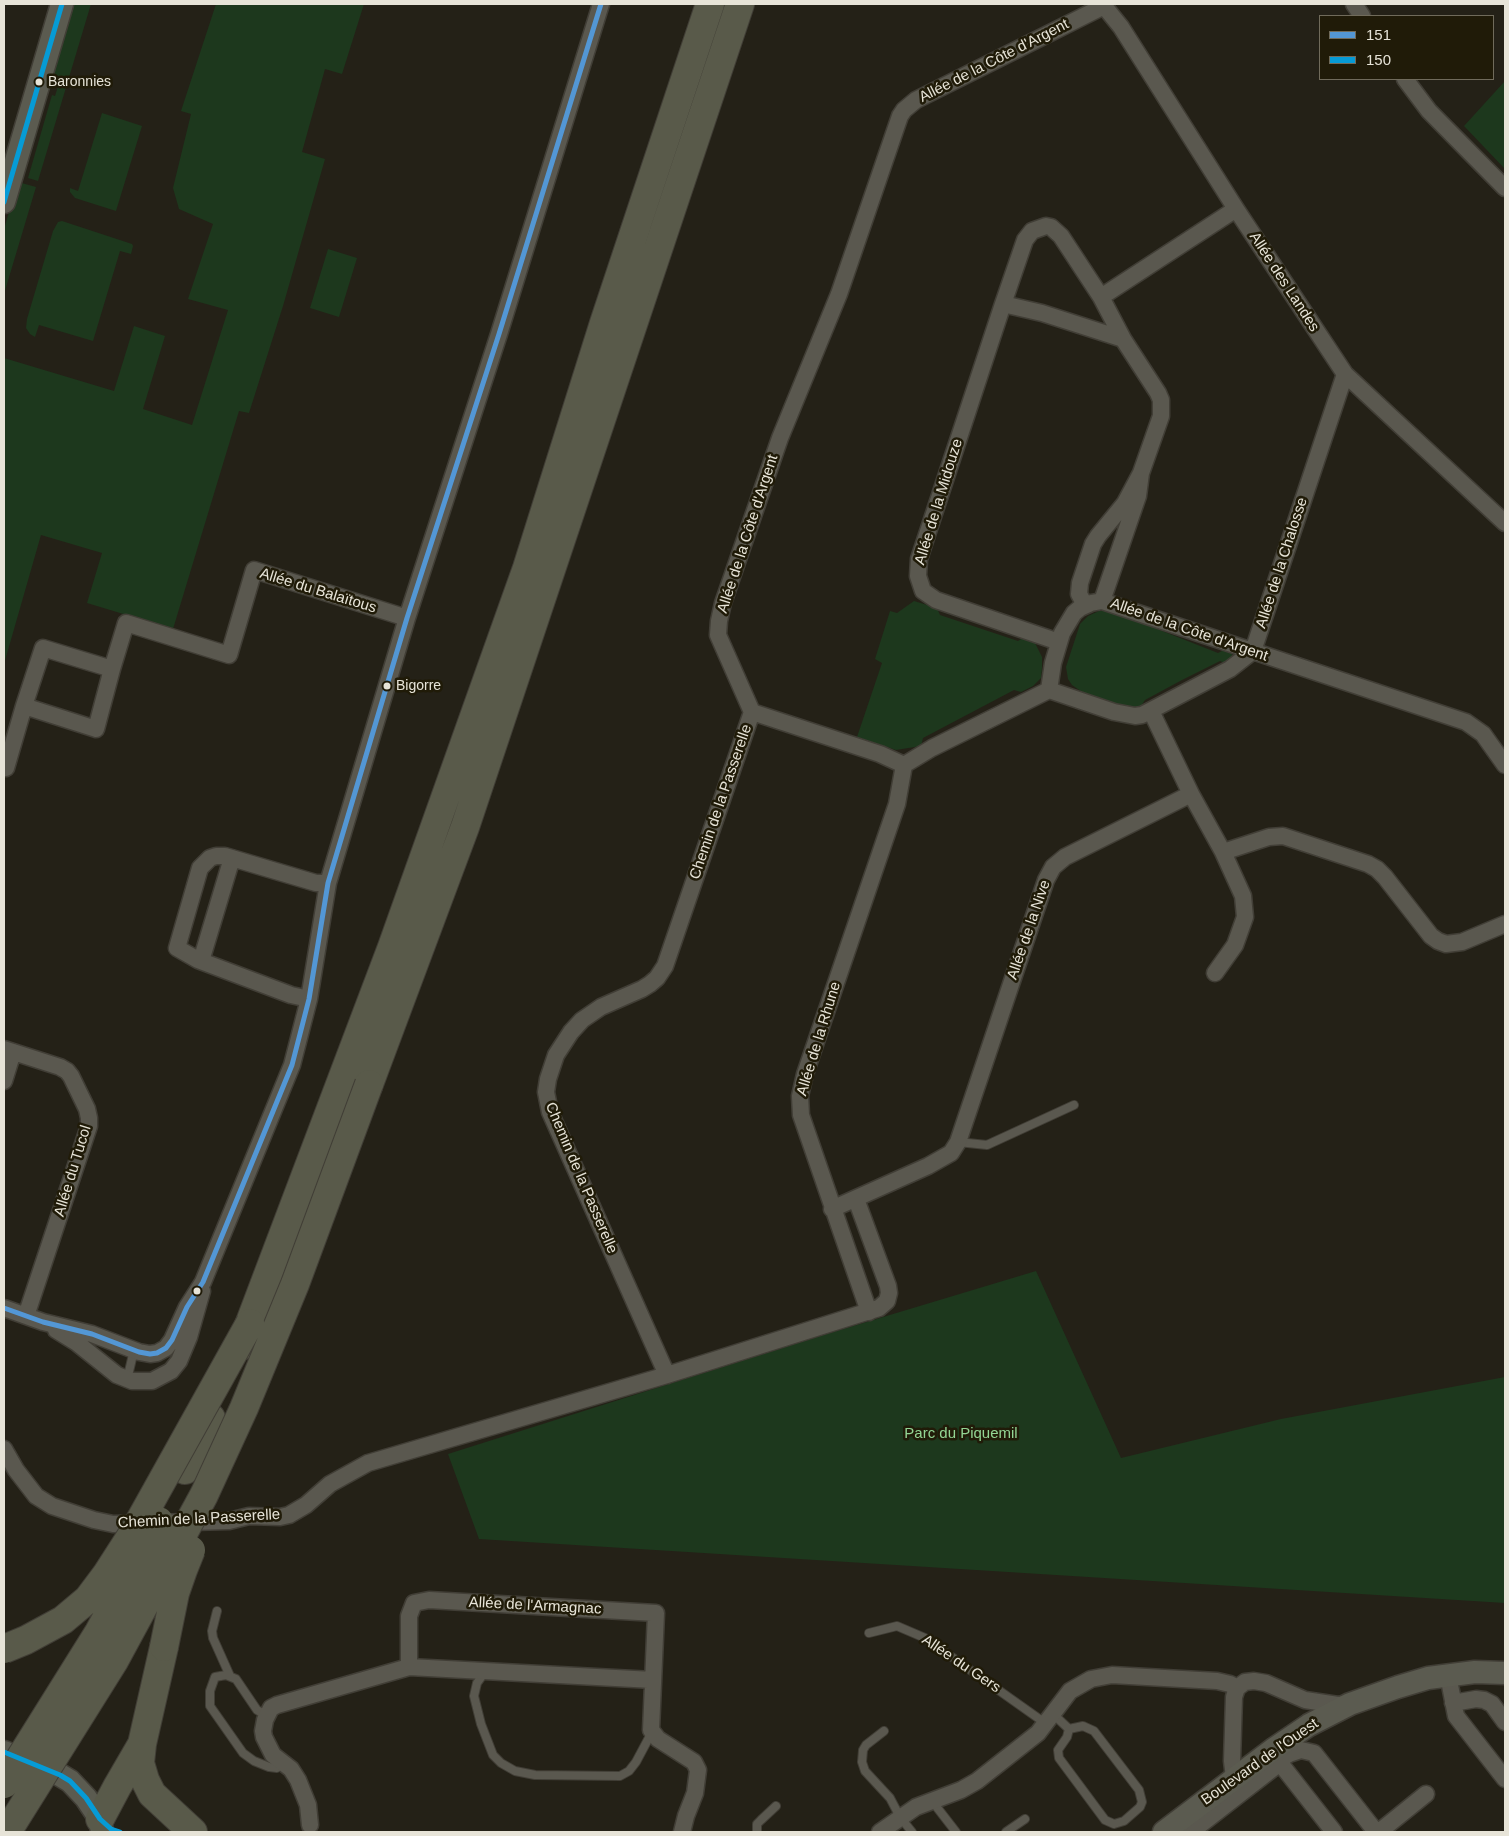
<!DOCTYPE html>
<meta charset="utf-8">
<style>
body{margin:0}
#map{position:relative;width:1509px;height:1836px;overflow:hidden;background:#242117;font-family:Helvetica,sans-serif}
canvas{display:block}
.frame{position:absolute;inset:0;border:5px solid #e7e4d8;pointer-events:none}
.legend{position:absolute;left:1319px;top:15px;width:175px;height:65px;box-sizing:border-box;background:#201b08;border:1px solid #706b5b;margin:0;padding:6px 9px;list-style:none;font-size:15px;color:#e7e4d8}
.legend li{display:flex;align-items:center;gap:10px;height:25px}
.legend b{width:25px;border:1px solid #706b5b}
</style>
<div id="map">
<canvas width="1509" height="1836"></canvas>
<div class="frame"></div>
<ul class="legend">
<li><b style="height:6px;background:#5397d5"></b>151</li>
<li><b style="height:6px;background:#069bd6"></b>150</li>
</ul>
</div>
<script>
const context = document.querySelector('canvas').getContext('2d');
context.lineJoin = 'round';
function fill(path, color) { context.fillStyle = color; context.fill(path, 'evenodd'); }
const toPath = rows => new Path2D(rows.map(r => 'M' + r).join(''));
function strokePath(path, color, width, dash) { context.strokeStyle = color; context.lineWidth = width; context.lineCap = dash ? 'butt' : 'round'; context.setLineDash(dash || []); context.stroke(path); }
function label(font, color, halo, rows, align = 'center') {
  context.font = font + ' Helvetica,sans-serif'; context.lineWidth = 5; context.setLineDash([]); context.textBaseline = 'middle'; context.strokeStyle = halo; context.fillStyle = color; for (const [text, x, y, turn = 0] of rows) {
    context.save(); context.translate(x, y); context.rotate((+turn || 0) * Math.PI / 180); context.textAlign = isNaN(turn) ? turn : align; if (halo) context.strokeText(text, 0, 0); context.fillText(text, 0, 0); context.restore();
  }
}
const green = toPath([
 [72,4,91,4,38,181,28,178,52,95,55,96,60,80,50,77],
 [216,4,364,4,342,74,325,69,302,152,325,159,283,306,249,413,239,411,173,629,87,603,102,553,41,535,4,664,4,358,114,391,134,326,165,336,143,409,192,425,228,310,188,299,213,224,179,209,173,188,191,114,181,111],
 [1505,81,1505,169,1464,126],
 [102,113,142,126,116,211,75,198,70,192,70,188,78,191],
 [18,182,36,187,4,294,4,229],
 [62,221,132,244,133,246,131,254,120,251,93,341,39,325,35,337,30,334,26,328,27,319,53,231,58,222],
 [328,249,357,258,339,317,310,308],
 [914,601,937,608,940,615,1018,641,1024,637,1031,640,1035,643,1042,657,1042,668,1041,678,1033,686,1021,692,1014,690,923,738,921,746,896,750,857,737,882,663,875,659,890,611,897,613],
 [1099,611,1109,611,1137,621,1218,653,1226,649,1232,652,1232,656,1230,660,1225,663,1220,661,1182,680,1145,700,1141,706,1133,709,1085,694,1072,685,1068,679,1066,667,1080,624,1088,616],
 [1036,1271,1121,1458,1281,1419,1505,1377,1505,1603,479,1539,448,1454,830,1333]
]);
const lane = toPath([
 [958,1142,987,1145,1074,1105],
 [127,1380,134,1350],
 [217,1611,212,1631,213,1638,230,1676],
 [869,1633,897,1626,925,1638,1045,1723],
 [485,1672,477,1683,474,1696,481,1724,493,1755,501,1763,515,1771,535,1775,620,1776,629,1771,636,1762,652,1732],
 [1052,1713,1069,1729,1067,1737,1058,1750,1059,1758,1105,1820,1114,1824,1124,1821,1140,1807,1142,1802,1139,1790,1094,1731,1083,1726,1069,1729],
 [267,1716,257,1710,236,1679,226,1675,215,1677,210,1691,210,1706,243,1753,254,1761,269,1767,277,1768,283,1763],
 [884,1731,866,1745,863,1750,862,1762,865,1771,890,1798,900,1817,912,1832],
 [932,1801,956,1832],
 [757,1832,757,1824,761,1820,776,1806],
 [1006,1832,1025,1819]
]);
const street = toPath([
 [1354,4,1362,16],
 [1104,6,916,100,904,110,900,116,839,294,780,438,723,603,719,621,718,635,752,712,880,754,904,765,932,748,1049,690,1053,663,1062,633,1074,613,1080,608,1091,603,1102,601,1466,722,1483,734,1505,765],
 [1104,6,1121,27,1236,209,1345,374,1505,523],
 [1405,79,1429,111,1505,188],
 [1101,297,1061,236,1051,227,1046,226,1032,231,1025,240,1003,304,1042,313,1123,339],
 [1003,304,919,559,918,576,923,591,936,600,1059,642],
 [1141,473,1161,416,1161,400,1158,393,1123,339,1101,297,1236,209],
 [1085,605,1079,594,1080,583,1093,544,1098,536,1125,503,1141,473,1138,496,1102,601],
 [112,669,126,623,229,655,254,570,407,618],
 [1049,690,1114,712,1135,716,1142,715,1230,669,1253,651,1345,374],
 [1151,711,1191,794],
 [4,767,6,768,24,706,43,648,112,669,96,729,24,706],
 [201,961,232,858],
 [1215,973,1235,945,1245,917,1243,896,1223,852],
 [309,999,291,995,198,960,177,948,200,868,210,858,216,856,225,856,316,883,328,883],
 [4,1049,60,1067,67,1071,71,1076,87,1109,89,1118,89,1126,26,1316],
 [4,1081,13,1052],
 [832,1209,928,1166,951,1153,958,1142,1046,880,1053,867,1065,857,1191,794,1223,852,1269,837,1283,836,1368,864,1377,869,1385,877,1431,936,1438,941,1446,944,1462,942,1505,924],
 [4,1308,43,1322,92,1334,139,1352,150,1354,157,1353,166,1348,172,1340,187,1307,203,1282,292,1065,309,999,328,883,407,618,499,334,601,4],
 [869,1312,801,1115,800,1096,805,1074,897,804,904,765],
 [56,1330,77,1343,117,1375,132,1381,152,1381,171,1371,179,1361,189,1337,202,1291],
 [667,1375,550,1112,546,1092,548,1079,556,1055,571,1032,582,1020,601,1007,642,989,650,984,657,978,665,966,752,712],
 [4,1449,16,1470,36,1496,52,1506,94,1520,113,1524,229,1521,249,1516,280,1517,289,1515,306,1505,330,1484,368,1463,667,1375,879,1308,887,1301,889,1293,888,1286,856,1199],
 [409,1667,409,1616,414,1603,429,1600,656,1613,651,1730,658,1739,694,1762,698,1770,695,1793,686,1816,682,1832],
 [1448,1675,1456,1716,1505,1779],
 [1453,1703,1476,1699,1484,1700,1492,1704,1505,1722],
 [1282,1758,1289,1754,1301,1750,1314,1753,1376,1832],
 [1280,1763,1334,1832],
 [1234,1778,1232,1761,1234,1697,1237,1688,1245,1682,1254,1681,1266,1683,1305,1700,1338,1705,1347,1704],
 [310,1825,308,1805,298,1780,291,1769,273,1755,264,1737,263,1731,265,1720,271,1708,277,1705,409,1667,653,1680],
 [880,1832,916,1807,961,1790,977,1781,1038,1733,1070,1691,1091,1679,1112,1675,1217,1681,1230,1684,1237,1688],
 [1191,1832,1280,1763,1282,1758,1276,1750],
 [1379,1832,1426,1794]
]);
const secondary = toPath([
 [4,202,62,4],
 [4,1752,60,1775,70,1781,86,1798,100,1819,102,1832],
 [1164,1832,1275,1748,1309,1725,1350,1704,1398,1687,1428,1678,1475,1672,1505,1673]
]);
const highway = toPath([
 [369,1084,465,827,740,4],
 [241,1346,392,947,527,568,604,323,710,4],
 [185,1470,211,1418],
 [164,1647,142,1744,140,1763,145,1780,152,1794,193,1832],
 [100,1819,117,1787,142,1744]
]);
const highwayBridge = toPath([
 [164,1647,175,1593,183,1570,191,1550],
 [4,1649,26,1640,63,1620,88,1599,106,1575,133,1533,250,1323],
 [4,1784,99,1632,159,1521],
 [7,1832,114,1661,204,1495,244,1408,295,1284,369,1084]
]);
const bus1 = toPath([
 [4,1308,43,1322,92,1334,139,1352,150,1354,157,1353,166,1348,172,1340,187,1307,203,1282,292,1065,309,999,328,883,407,618,499,334,601,4]
]);
const bus2 = toPath([
 [4,202,62,4],
 [4,1752,60,1775,70,1781,86,1798,100,1819,111,1829,120,1832]
]);
const markers = [
 [39,82,4.5,"#e7e4d8"],
 [387,686,4.5,"#e7e4d8"],
 [197,1291,4.5,"#e7e4d8"]
];
const busNames = [
 ["Baronnies",48,82],
 ["Bigorre",396,686]
];
const streetNames = [
 ["Allée de la Côte d'Argent",994,61,-27],
 ["Allée des Landes",1284,282,57],
 ["Allée de la Midouze",939,502,-73],
 ["Allée de la Côte d'Argent",748,534,-72],
 ["Allée de la Chalosse",1282,563,-72],
 ["Allée du Balaïtous",318,591,17],
 ["Allée de la Côte d'Argent",1189,630,19],
 ["Chemin de la Passerelle",721,802,-71],
 ["Allée de la Nive",1029,930,-71],
 ["Allée de la Rhune",819,1039,-73],
 ["Allée du Tucol",73,1171,-73],
 ["Chemin de la Passerelle",581,1178,67],
 ["Chemin de la Passerelle",199,1519,-3],
 ["Allée de l'Armagnac",535,1606,3],
 ["Allée du Gers",961,1664,34],
 ["Boulevard de l'Ouest",1260,1762,-35]
];
const parkNames = [
 ["Parc du Piquemil",961,1434]
];
fill(green, '#1d381d');
strokePath(lane, '#413e36', 10);
strokePath(street, '#413e36', 19);
strokePath(secondary, '#413e36', 25);
strokePath(highway, '#413e36', 30);
strokePath(lane, '#5a584f', 8);
strokePath(street, '#5a584f', 16);
strokePath(secondary, '#5b5b50', 22);
strokePath(highway, '#595a4a', 28);
strokePath(highwayBridge, '#413e36', 30, []);
strokePath(highwayBridge, '#595a4a', 28);
strokePath(bus1, '#5397d5', 5);
strokePath(bus2, '#069bd6', 5);
for (const [x, y, r, color] of markers) { const dot = new Path2D(); dot.arc(x, y, r, 0, 2 * Math.PI); context.fillStyle = color; context.fill(dot); strokePath(dot, '#201b08', 2); }
label('14px', '#e7e4d8', '#201b08', busNames, 'left');
label('15px', '#e7e4d8', '#201b08', streetNames);
label('15px', '#93d594', '#201b08', parkNames);
</script>
